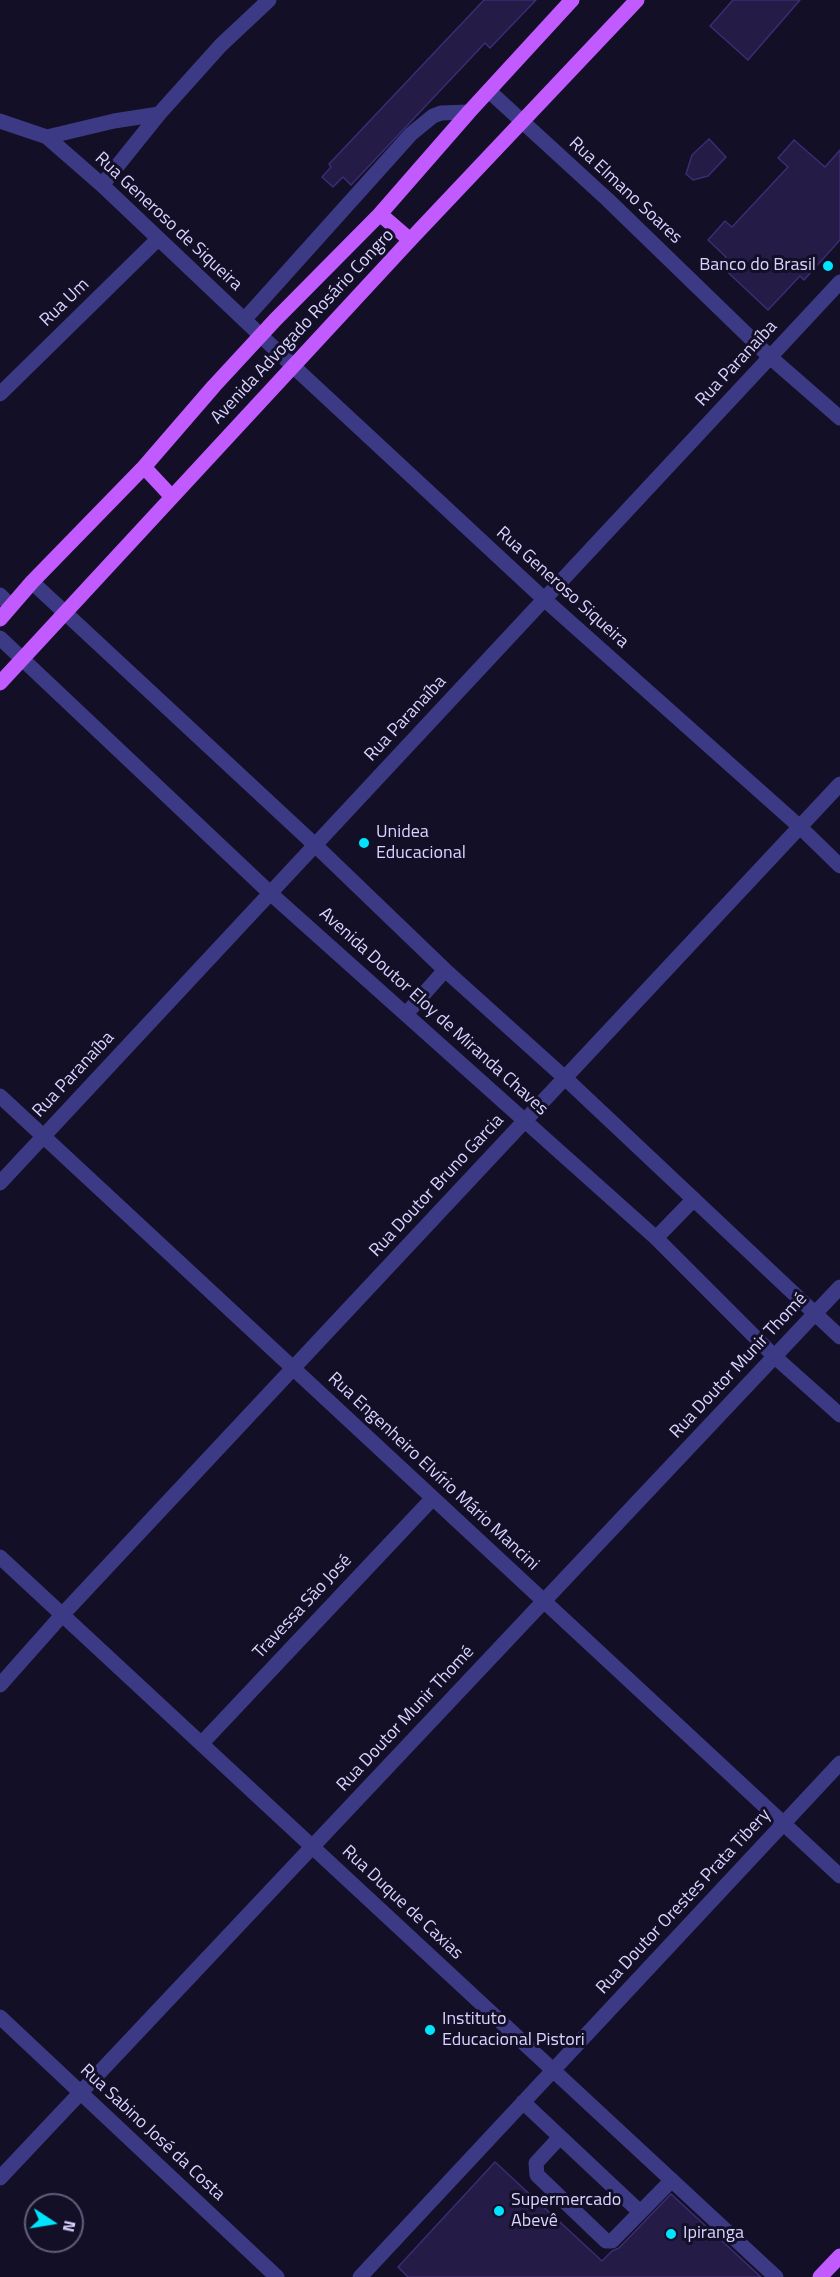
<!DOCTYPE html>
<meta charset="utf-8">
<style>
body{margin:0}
#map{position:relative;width:840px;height:2277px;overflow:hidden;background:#130f26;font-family:"Titillium Web",sans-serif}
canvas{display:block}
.north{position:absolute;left:24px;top:2193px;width:60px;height:60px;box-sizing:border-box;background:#130f26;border:2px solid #625e7d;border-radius:50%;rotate:102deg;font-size:16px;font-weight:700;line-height:24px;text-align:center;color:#d9d4ff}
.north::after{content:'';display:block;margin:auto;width:21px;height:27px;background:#00e5ff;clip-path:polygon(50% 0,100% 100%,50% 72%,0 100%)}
</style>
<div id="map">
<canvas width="840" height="2277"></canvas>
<div class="north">N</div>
</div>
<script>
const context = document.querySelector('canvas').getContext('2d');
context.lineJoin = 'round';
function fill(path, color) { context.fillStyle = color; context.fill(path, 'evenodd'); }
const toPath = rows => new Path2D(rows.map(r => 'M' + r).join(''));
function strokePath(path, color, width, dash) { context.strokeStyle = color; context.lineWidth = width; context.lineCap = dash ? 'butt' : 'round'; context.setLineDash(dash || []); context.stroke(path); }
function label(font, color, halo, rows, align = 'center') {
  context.font = font + ' "Titillium Web",sans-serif'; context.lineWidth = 6; context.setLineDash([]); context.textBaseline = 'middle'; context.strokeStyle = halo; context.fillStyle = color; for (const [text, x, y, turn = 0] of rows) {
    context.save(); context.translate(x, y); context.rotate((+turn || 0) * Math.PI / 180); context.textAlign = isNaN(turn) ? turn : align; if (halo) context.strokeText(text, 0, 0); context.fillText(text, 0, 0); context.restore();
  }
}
const building = toPath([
 [484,0,536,0,490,48,485,43,351,185,343,177,333,187,322,177,331,167,329,164,484,0],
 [733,0,800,0,748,60,710,26,733,0],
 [709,139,726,157,708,176,693,180,686,174,692,155,709,139],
 [794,140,825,167,840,150,840,240,804,280,800,276,768,310,719,264,726,257,708,240,725,221,732,227,788,167,778,158,794,140],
 [495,2162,602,2261,612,2251,619,2248,671,2194,761,2277,408,2277,398,2267,495,2162]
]);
const minor = toPath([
 [489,91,608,200,770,357,840,418],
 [0,121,47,137,114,121,159,114],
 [47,137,102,185,294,367,544,599,800,827,840,866],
 [102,185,159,114,221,45,269,0],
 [244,320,411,134,433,116,441,113,469,112],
 [0,394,158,239],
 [32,582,315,845,445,970,565,1078,840,1337],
 [0,595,11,606],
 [0,638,270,893,656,1238,775,1357,840,1415],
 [406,1014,445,970],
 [0,1096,840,1876],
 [0,1183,840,282],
 [656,1238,694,1199],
 [0,1557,776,2277],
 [0,1685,63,1614,840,784],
 [202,1743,433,1498],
 [0,2017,277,2277],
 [523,2102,640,2212],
 [560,2137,536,2163,537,2175,606,2241,612,2241,672,2180],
 [0,2178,840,1287],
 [360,2277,840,1763]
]);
const major = toPath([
 [380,214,410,240],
 [144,467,172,497],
 [0,619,32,582,144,467,214,386,275,320,380,214,469,112,572,0],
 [0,683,410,240,637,0],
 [820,2277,840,2256]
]);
const markers = [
 [828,266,6,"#00e5ff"],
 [364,843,6,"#00e5ff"],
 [430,2030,6,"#00e5ff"],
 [499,2211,6,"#00e5ff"],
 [671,2234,6,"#00e5ff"]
];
const streetNames = [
 ["Rua Elmano Soares",625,191,43],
 ["Rua Generoso de Siqueira",168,222,43],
 ["Rua Um",65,303,-44],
 ["Avenida Advogado Rosário Congro",303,327,-47],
 ["Rua Paranaíba",737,364,-47],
 ["Rua Generoso Siqueira",562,588,42],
 ["Rua Paranaíba",406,719,-47],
 ["Avenida Doutor Eloy de Miranda Chaves",433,1012,42],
 ["Rua Paranaíba",74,1075,-47],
 ["Rua Doutor Bruno Garcia",437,1186,-47],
 ["Rua Doutor Munir Thomé",739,1366,-47],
 ["Rua Engenheiro Elvírio Mário Mancini",433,1472,43],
 ["Travessa São José",303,1607,-47],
 ["Rua Doutor Munir Thomé",406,1719,-47],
 ["Rua Doutor Orestes Prata Tibery",684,1902,-47],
 ["Rua Duque de Caxias",402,1903,43],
 ["Rua Sabino José da Costa",152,2133,43]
];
const poiNames = [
 ["Banco do Brasil",816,266,"right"],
 ["Unidea",376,833],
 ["Educacional",376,854],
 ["Instituto",442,2020],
 ["Educacional Pistori",442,2041],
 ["Supermercado",511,2201],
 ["Abevê",511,2222],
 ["Ipiranga",683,2234]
];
fill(building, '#241b47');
strokePath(building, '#3b2d73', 1.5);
strokePath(minor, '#3d3a85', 15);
strokePath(major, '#c25bff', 15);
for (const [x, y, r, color] of markers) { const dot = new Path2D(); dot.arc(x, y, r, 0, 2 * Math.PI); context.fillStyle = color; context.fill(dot); strokePath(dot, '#130f26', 2); }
label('18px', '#d9d4ff', '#130f26', streetNames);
label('18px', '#d9d4ff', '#130f26', poiNames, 'left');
</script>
